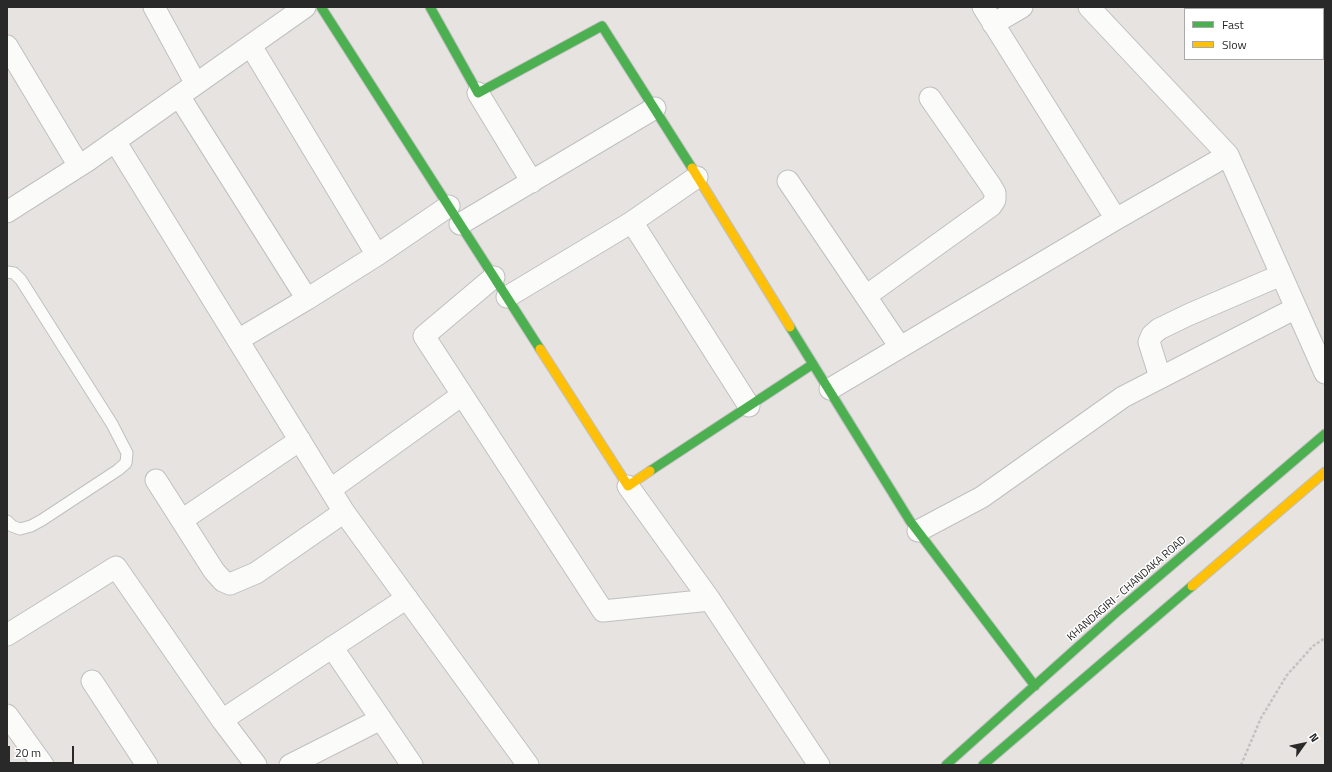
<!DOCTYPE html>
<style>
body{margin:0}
#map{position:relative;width:1332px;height:772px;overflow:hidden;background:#e6e3e0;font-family:"Titillium Web",sans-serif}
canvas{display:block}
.frame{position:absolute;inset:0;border:8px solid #292929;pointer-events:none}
.legend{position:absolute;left:1184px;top:8px;width:140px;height:52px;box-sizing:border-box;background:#fff;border:1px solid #a9a9a9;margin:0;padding:5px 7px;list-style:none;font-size:12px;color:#292929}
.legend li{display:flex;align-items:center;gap:8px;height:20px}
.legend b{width:20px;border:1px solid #a9a9a9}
.north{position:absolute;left:1284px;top:724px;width:40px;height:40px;-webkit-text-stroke:3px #fff;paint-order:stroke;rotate:57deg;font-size:11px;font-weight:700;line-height:16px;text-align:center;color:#292929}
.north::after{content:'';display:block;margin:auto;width:14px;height:18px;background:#292929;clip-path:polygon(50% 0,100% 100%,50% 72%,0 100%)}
.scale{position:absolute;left:8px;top:746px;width:66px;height:18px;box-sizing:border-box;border:2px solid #292929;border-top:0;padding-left:5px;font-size:12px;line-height:14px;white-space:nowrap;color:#292929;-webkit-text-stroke:3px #fff;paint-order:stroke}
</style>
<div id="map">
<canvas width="1332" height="772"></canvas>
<div class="frame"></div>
<ul class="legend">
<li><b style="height:5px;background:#4caf50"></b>Fast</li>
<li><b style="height:5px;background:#ffc107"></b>Slow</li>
</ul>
<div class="north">N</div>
<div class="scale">20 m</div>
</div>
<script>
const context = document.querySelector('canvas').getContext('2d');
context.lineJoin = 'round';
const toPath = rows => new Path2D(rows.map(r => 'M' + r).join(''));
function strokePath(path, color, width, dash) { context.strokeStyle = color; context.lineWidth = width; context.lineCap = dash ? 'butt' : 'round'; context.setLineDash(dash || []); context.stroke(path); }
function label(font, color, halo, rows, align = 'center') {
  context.font = font + ' "Titillium Web",sans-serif'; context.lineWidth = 3; context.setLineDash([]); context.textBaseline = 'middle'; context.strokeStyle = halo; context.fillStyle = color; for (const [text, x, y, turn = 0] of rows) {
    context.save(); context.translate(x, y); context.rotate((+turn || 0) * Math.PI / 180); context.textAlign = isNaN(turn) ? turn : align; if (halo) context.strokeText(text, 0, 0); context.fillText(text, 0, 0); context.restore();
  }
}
const path = toPath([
 [1241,765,1261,718,1287,675,1313,646,1325,638]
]);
const lane = toPath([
 [7,272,14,273,21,280,112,424,127,453,126,463,118,470,42,520,31,526,20,529,12,526,7,521]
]);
const street = toPath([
 [154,7,196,84],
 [983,7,1116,219],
 [1089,7,1228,155],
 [993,24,1022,7],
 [7,46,79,166],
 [251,46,377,255,449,206],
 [478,93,532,182],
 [179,96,307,299,377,255],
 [115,141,344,512,528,765],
 [788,181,900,347],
 [7,212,87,161,305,7],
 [632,222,697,177],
 [460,224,655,108],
 [494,277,424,336,603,611,710,600],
 [866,296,991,206,995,200,995,193,991,186,930,98],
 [507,297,632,222,749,406],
 [238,340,307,299],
 [1160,377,1149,342,1152,335,1159,329,1188,315,1281,275],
 [830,389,1116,219,1228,155,1325,373],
 [156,480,214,571,223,581,230,584,256,573,344,512],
 [628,486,710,600,819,765],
 [331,489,462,395],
 [182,520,300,440],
 [918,531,982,497,1123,397,1296,308],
 [7,635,116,567,222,720,256,765],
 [332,647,412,765],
 [92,681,147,765],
 [7,715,43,765],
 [222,720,407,598],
 [290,765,381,719]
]);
const fast = toPath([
 [321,7,540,349],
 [430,7,478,93,602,26,692,168],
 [790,327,910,521,1035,686],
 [650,471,813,364],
 [946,765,1119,610,1325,434],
 [983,765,1192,586]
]);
const slow = toPath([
 [692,168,790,327],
 [540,349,628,486,650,471],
 [1192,586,1325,472]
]);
const streetNames = [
 ["KHANDAGIRI - CHANDAKA ROAD",1127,589,-41]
];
strokePath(lane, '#c0c0c1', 13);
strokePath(street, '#c0c0c1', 23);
strokePath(fast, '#c0c0c1', 11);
strokePath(slow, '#c0c0c1', 11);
strokePath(path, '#c3c2c2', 2.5, [3, 2]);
strokePath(lane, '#fbfbfa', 11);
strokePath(street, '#fbfbfa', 21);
strokePath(fast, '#4caf50', 9);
strokePath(slow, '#ffc107', 9);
label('11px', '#292929', '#fff', streetNames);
</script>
